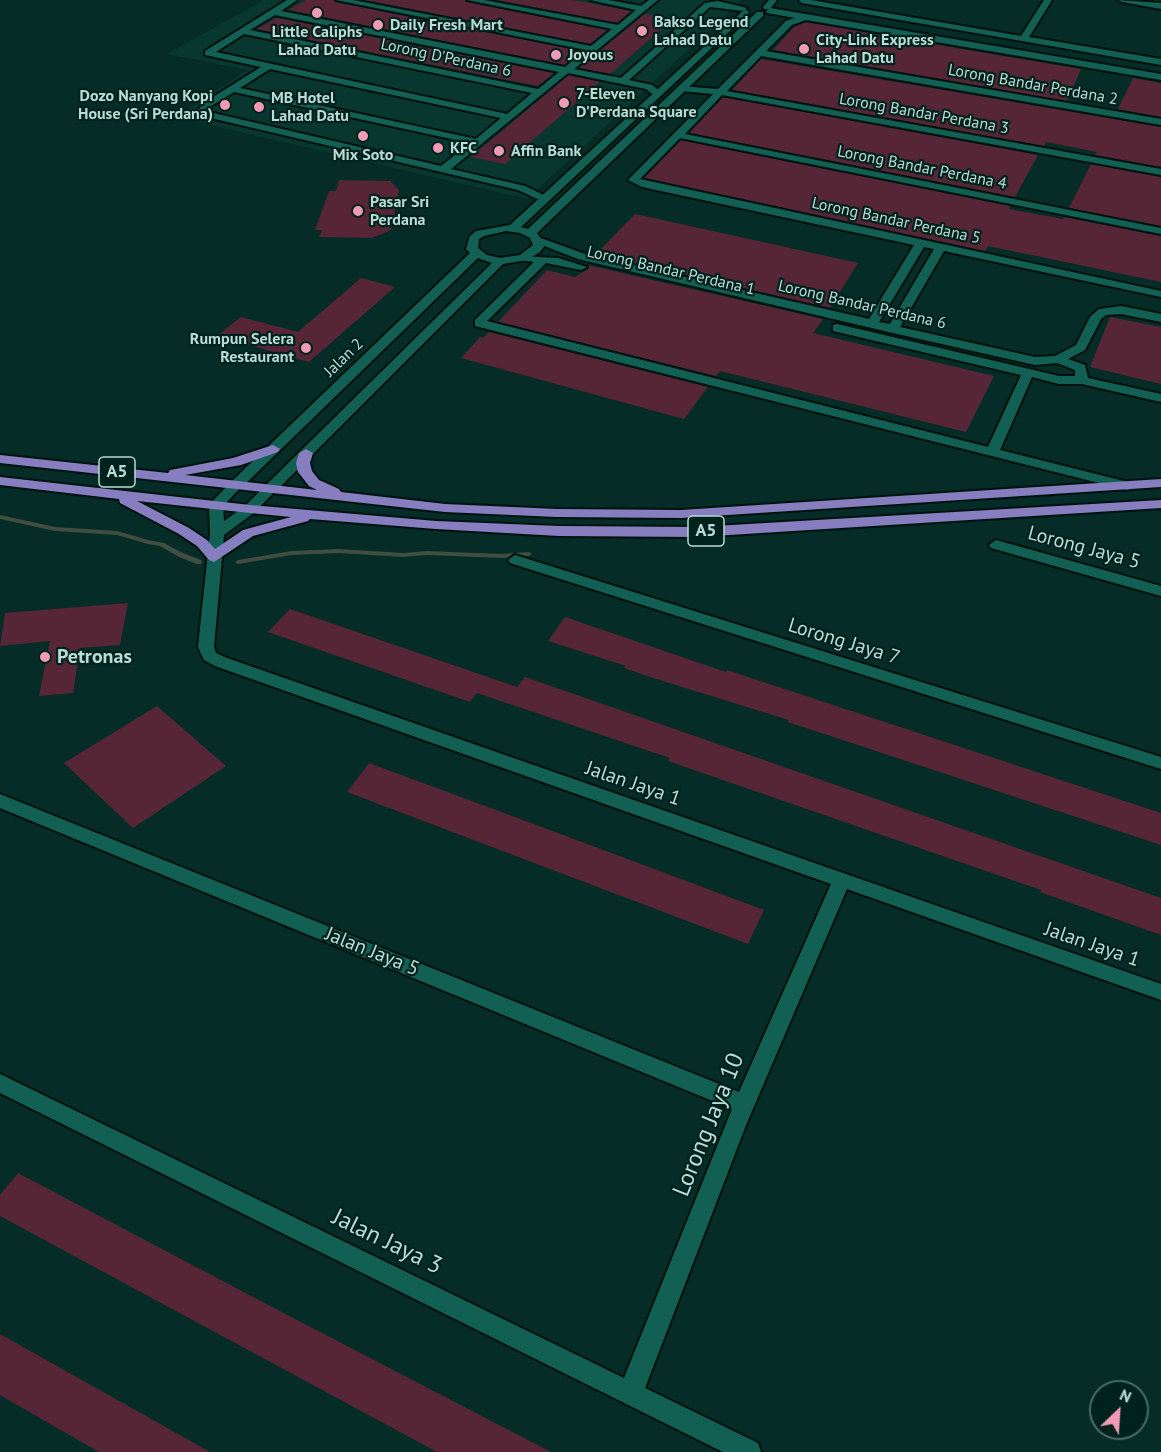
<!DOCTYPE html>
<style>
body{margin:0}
#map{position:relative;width:1161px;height:1452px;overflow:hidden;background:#052c26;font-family:"PT Sans",sans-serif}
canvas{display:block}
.north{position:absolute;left:1089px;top:1380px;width:60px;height:60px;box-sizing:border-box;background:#00221c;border:2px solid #4b6c66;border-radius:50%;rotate:25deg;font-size:16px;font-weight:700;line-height:24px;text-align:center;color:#bbdcd4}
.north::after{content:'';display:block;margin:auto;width:21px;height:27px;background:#f09ab5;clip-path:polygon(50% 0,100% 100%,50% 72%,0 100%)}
</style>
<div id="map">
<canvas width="1161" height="1452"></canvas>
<div class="north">N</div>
</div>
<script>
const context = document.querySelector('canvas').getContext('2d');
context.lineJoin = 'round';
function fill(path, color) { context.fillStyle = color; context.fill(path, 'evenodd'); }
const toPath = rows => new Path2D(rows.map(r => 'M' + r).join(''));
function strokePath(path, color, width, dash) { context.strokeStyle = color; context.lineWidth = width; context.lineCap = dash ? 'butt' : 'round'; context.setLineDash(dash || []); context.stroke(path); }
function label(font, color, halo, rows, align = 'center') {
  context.font = font + ' "PT Sans",sans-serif'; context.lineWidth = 4.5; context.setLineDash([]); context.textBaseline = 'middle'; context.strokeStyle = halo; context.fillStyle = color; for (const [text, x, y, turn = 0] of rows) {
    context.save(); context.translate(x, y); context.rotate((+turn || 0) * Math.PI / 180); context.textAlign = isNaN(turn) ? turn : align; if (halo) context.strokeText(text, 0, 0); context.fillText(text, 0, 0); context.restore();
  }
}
const built = toPath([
 [264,0,742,0,527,199,176,117,247,70,167,54]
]);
const stream = toPath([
 [0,515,55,527,117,531,148,540,164,543,183,553,201,560,202,562,201,564,197,564,179,557,160,546,148,544,117,535,55,531,0,519,0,515],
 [339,549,403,553,427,551,502,554,529,552,532,554,529,556,502,558,427,555,403,557,339,553,292,555,238,564,235,562,238,560,292,551,339,549]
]);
const building = toPath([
 [306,0,334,0,336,2,581,51,564,65,289,10],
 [365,0,465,0,607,30,590,44],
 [496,0,573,0,631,11,617,23],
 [645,14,673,19,610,74,579,68],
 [277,18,554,73,538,86,257,29],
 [806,22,974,51,1081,69,1067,101,773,50,795,26],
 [761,59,1161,127,1161,167,1095,155,1097,152,1046,142,1044,146,732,90],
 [569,75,600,82,505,164,471,157],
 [1133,78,1161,83,1161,117,1118,109],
 [723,97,1038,155,1015,197,689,133],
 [681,140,1010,206,1009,209,1063,219,1064,217,1161,236,1161,282,988,246,985,251,644,178],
 [1091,164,1161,177,1161,226,1069,208],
 [339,180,390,181,399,190,391,230,372,238,319,237,322,230,315,230,329,191,336,191],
 [635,214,672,222,858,263,830,308,596,254],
 [587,265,823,319,813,333,994,376,966,432,720,371,716,376,498,322,547,270,575,277,588,269,589,266],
 [361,278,395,287,309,362,217,336,241,317,298,332],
 [1110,317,1161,327,1161,384,1090,367],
 [489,332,708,387,684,419,461,358,480,337,483,338],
 [128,603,120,645,80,648,73,693,39,696,50,641,0,646,5,613],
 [290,609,517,687,525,677,1161,898,1161,935,1040,892,1041,890,668,761,670,758,477,693,470,702,268,632],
 [565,617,726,672,727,670,1161,813,1161,845,788,722,789,720,650,677,624,668,626,666,548,641],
 [157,706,226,766,133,828,64,763],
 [369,763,523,820,764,910,748,944,347,792],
 [18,1173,272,1307,551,1452,437,1452,0,1216,0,1195],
 [0,1334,210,1452,99,1452,0,1395]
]);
const minor = toPath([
 [287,0,297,0,281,11,565,67,586,50,336,0,353,0,591,46,612,29,467,0,484,0,618,25,636,10,590,0,608,0,641,6,649,0,658,0,574,69,621,78,705,3,718,1,747,8,743,11,710,7,629,80,652,85,661,92,661,96,655,96,646,89,568,73,451,169,525,186,548,197,548,201,544,202,518,190,202,116,198,110,205,102,261,67,205,55,205,51,287,0],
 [275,15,559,72,538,89,250,30,275,15],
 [244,34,532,93,507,114,216,52,244,34],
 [270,69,501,118,476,139,240,88,270,69],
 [234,92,470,143,441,166,209,112,211,106,234,92],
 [799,0,811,0,1021,36,1044,0,1052,0,1029,37,1161,59,1161,65,802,3,799,0],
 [1118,0,1161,3,1161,9,1122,2,1118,0],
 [770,8,1161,74,1161,80,806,20,792,25,766,51,1161,119,1161,125,761,56,727,91,1161,169,1161,175,722,95,685,134,1161,228,1161,234,680,138,640,179,1161,291,1161,297,944,251,900,327,1035,357,1055,356,1076,345,1090,317,1099,309,1121,306,1161,314,1161,322,1121,314,1106,315,1101,319,1085,350,1068,359,1085,365,1088,378,1161,394,1161,402,1082,384,1059,384,1032,377,1000,450,1132,483,1134,486,1132,489,1127,490,475,326,475,320,534,262,519,260,519,256,558,258,587,267,581,270,546,263,487,321,988,447,1021,375,833,331,833,325,837,324,1059,376,1075,376,1075,370,1057,363,1035,365,893,333,578,259,534,242,532,240,538,237,585,254,869,319,914,245,642,187,628,180,713,94,682,91,677,88,679,86,718,89,786,21,795,18,767,13,766,11,770,8],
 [924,247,934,249,890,324,879,322,924,247],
 [235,482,242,486,223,506,224,521,245,506,264,487,274,487,276,490,255,512,224,535,214,647,216,653,227,658,1161,984,1161,1000,847,889,746,1125,645,1388,758,1443,761,1452,723,1452,0,1093,0,1074,624,1378,732,1109,0,808,0,794,739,1092,831,884,215,666,204,660,198,647,210,533,209,505,230,483,235,482],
 [996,540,1161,586,1161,596,991,548,989,545,996,540],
 [515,555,1161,757,1161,769,510,563,508,560,515,555]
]);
const tertiary = toPath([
 [769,0,777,0,770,9,764,9,763,7,769,0],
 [745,9,749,12,748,14,521,227,528,229,757,12,763,12,763,16,537,233,545,245,540,252,527,260,503,264,274,493,264,493,262,490,264,487,492,263,478,258,240,489,230,489,228,486,230,483,470,253,466,249,470,236,476,231,510,225,745,9],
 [506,231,520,233,530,238,533,245,520,255,500,258,487,255,478,248,479,239,484,236,506,231]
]);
const trunk = toPath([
 [273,445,280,449,278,452,241,465,185,475,317,490,309,486,298,472,296,463,299,453,306,449,313,453,310,463,312,471,319,480,339,489,341,492,445,504,557,509,681,510,1161,479,1161,487,681,518,557,517,445,512,0,463,0,455,168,473,170,470,233,458,273,445],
 [0,477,250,505,436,521,559,526,697,527,1161,500,1161,508,697,537,559,536,436,529,310,519,308,521,253,536,214,562,209,560,197,546,179,534,120,503,119,499,0,485,0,477],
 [137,501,250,513,291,517,243,530,215,549,207,540,189,528,137,501]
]);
const markers = [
 [317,13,6,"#f09ab5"],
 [378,25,6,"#f09ab5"],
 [642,31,6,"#f09ab5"],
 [804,49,6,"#f09ab5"],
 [556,55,6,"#f09ab5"],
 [564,103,6,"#f09ab5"],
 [225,105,6,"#f09ab5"],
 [259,107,6,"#f09ab5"],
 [363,136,6,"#f09ab5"],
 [438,148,6,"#f09ab5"],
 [499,151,6,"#f09ab5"],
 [358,211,6,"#f09ab5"],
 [306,348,6,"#f09ab5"],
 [45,657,6,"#f09ab5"]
];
const farPoinames = [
 ["Bakso Legend",654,22],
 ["Lahad Datu",654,40],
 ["Daily Fresh Mart",390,25],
 ["Little Caliphs",317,32,"center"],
 ["Lahad Datu",317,50,"center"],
 ["City-Link Express",816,40],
 ["Lahad Datu",816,58],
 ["Joyous",568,55],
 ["7-Eleven",576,94],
 ["D'Perdana Square",576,112],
 ["Dozo Nanyang Kopi",213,96,"right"],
 ["House (Sri Perdana)",213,114,"right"],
 ["MB Hotel",271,98],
 ["Lahad Datu",271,116],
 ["KFC",450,148],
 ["Affin Bank",511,151],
 ["Mix Soto",363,155,"center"],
 ["Pasar Sri",370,202],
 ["Perdana",370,220],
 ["Rumpun Selera",294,339,"right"],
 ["Restaurant",294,357,"right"]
];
const farStreetnames = [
 ["Lorong D'Perdana 6",446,58,12],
 ["Lorong Bandar Perdana 2",1033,85,10],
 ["Lorong Bandar Perdana 3",924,114,10],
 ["Lorong Bandar Perdana 4",922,168,11],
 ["Lorong Bandar Perdana 5",896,221,12],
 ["Lorong Bandar Perdana 1",671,271,13],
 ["Lorong Bandar Perdana 6",862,305,13],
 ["Jalan 2",344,358,-44]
];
const shields = [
 [117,472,36],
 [706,531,36]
];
const shieldNames = [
 ["A5",117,472],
 ["A5",706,531]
];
const streetNames = [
 ["Lorong Jaya 5",1084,548,15],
 ["Lorong Jaya 7",844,642,17],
 ["Jalan Jaya 1",633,784,19],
 ["Jalan Jaya 1",1092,945,19],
 ["Jalan Jaya 5",372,952,22]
];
const poiNames = [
 ["Petronas",57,657]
];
const nearStreetnames = [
 ["Lorong Jaya 10",709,1125,-68],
 ["Jalan Jaya 3",387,1242,26]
];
fill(built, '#08372f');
fill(stream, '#404d40');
fill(building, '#562637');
strokePath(minor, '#00120e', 4);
strokePath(tertiary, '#00120e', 4);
strokePath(trunk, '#00120e', 4);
fill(minor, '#125f53');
fill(tertiary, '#125f53');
fill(trunk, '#877ec0');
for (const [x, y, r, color] of markers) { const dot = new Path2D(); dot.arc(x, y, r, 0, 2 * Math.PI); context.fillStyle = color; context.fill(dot); strokePath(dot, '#00221c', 2); }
label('bold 16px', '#bbdcd4', '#00221c', farPoinames, 'left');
label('16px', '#bbdcd4', '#00221c', farStreetnames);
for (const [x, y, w] of shields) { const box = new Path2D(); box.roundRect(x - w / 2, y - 15, w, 30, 4.5); context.fillStyle = '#00221c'; context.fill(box); strokePath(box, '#bbdcd4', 1.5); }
label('bold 18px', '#bbdcd4', null, shieldNames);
label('20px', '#bbdcd4', '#00221c', streetNames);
label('bold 20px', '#bbdcd4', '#00221c', poiNames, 'left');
label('24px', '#bbdcd4', '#00221c', nearStreetnames);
</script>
